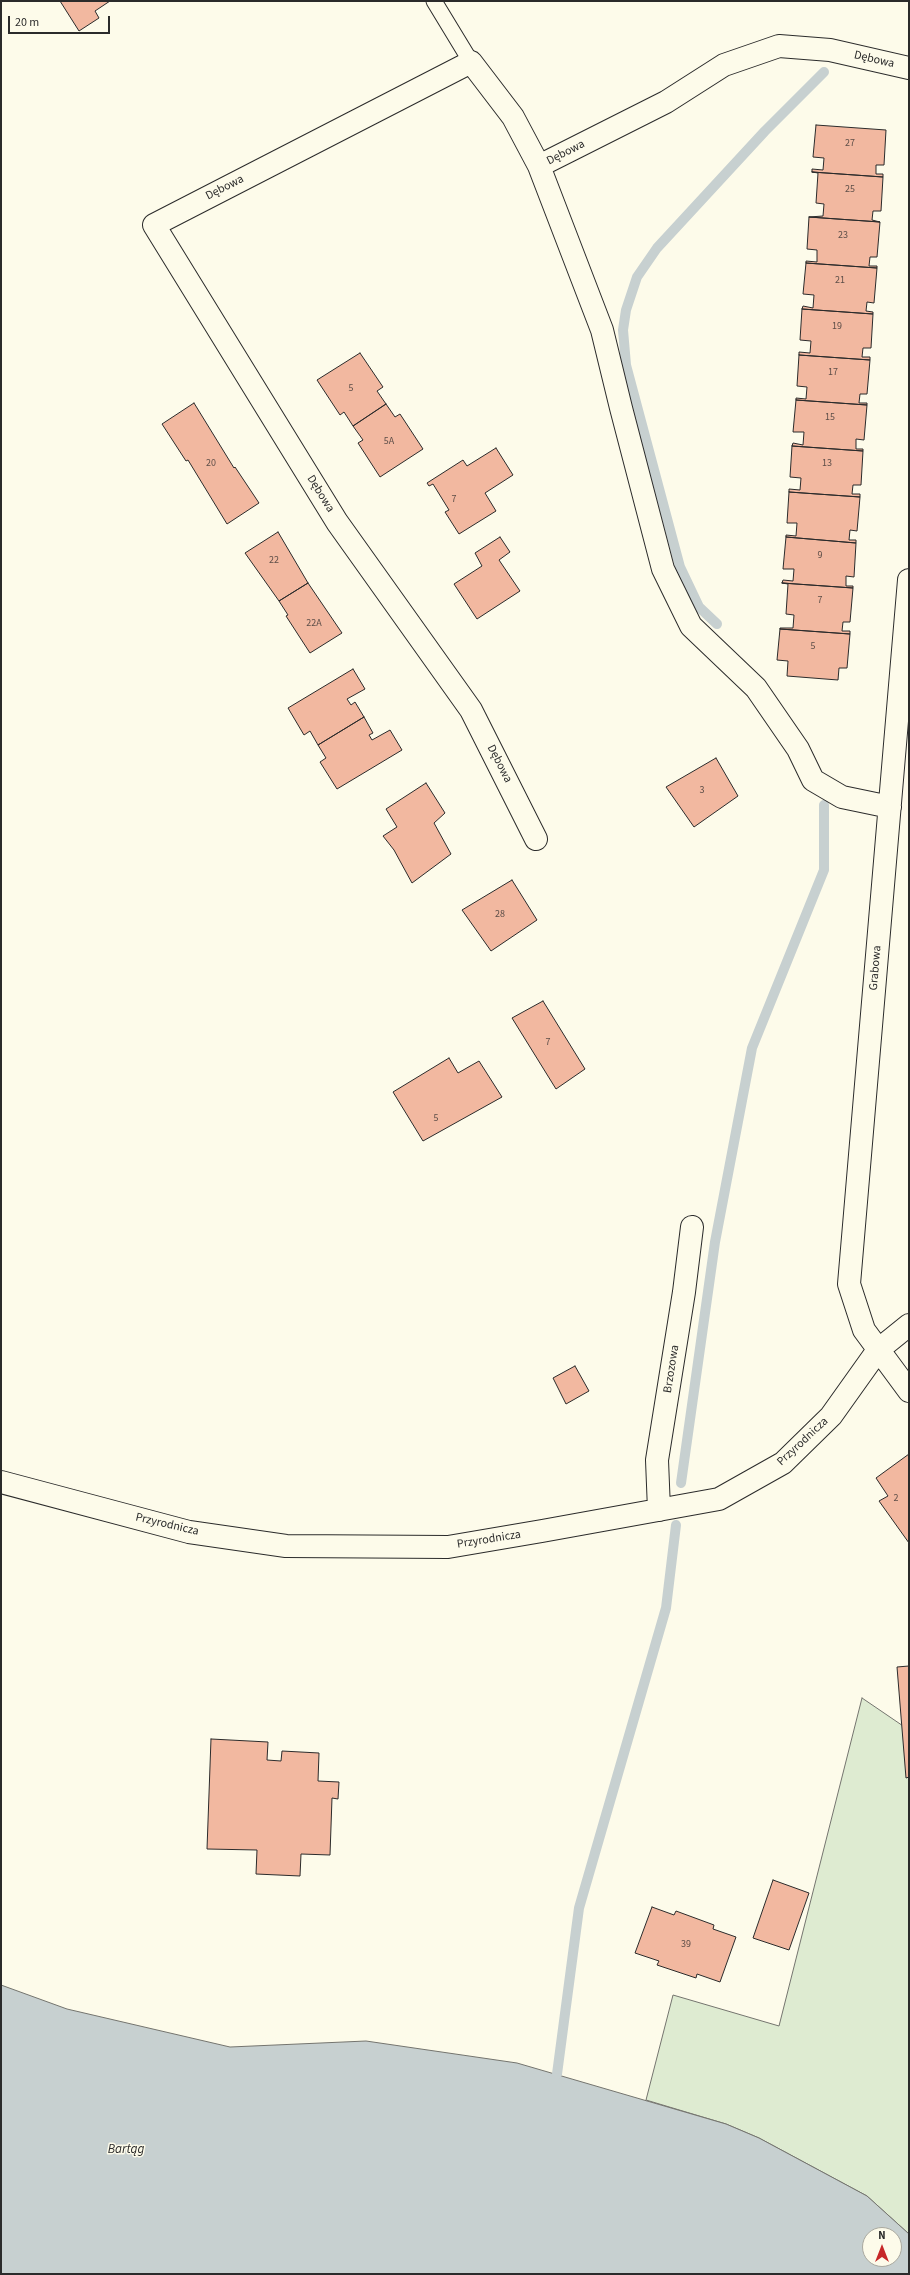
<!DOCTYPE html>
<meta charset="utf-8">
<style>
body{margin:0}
#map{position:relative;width:910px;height:2275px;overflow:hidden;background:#fdfbea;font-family:"Source Sans 3",sans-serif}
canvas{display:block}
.frame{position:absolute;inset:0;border:2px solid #2b2b2b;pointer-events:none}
.north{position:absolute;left:862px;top:2227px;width:40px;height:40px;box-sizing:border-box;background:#fdfbea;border:1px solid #a9a89e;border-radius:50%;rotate:0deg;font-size:11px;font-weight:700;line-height:16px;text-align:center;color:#2b2b2b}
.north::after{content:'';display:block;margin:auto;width:14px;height:18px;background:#c62828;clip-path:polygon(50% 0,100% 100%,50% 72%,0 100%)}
.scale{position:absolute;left:8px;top:16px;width:102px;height:18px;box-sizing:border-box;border:2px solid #2b2b2b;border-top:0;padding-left:5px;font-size:12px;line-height:14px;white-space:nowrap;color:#2b2b2b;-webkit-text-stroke:3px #fdfbea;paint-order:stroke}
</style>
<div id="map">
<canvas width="910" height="2275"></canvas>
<div class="frame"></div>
<div class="north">N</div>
<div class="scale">20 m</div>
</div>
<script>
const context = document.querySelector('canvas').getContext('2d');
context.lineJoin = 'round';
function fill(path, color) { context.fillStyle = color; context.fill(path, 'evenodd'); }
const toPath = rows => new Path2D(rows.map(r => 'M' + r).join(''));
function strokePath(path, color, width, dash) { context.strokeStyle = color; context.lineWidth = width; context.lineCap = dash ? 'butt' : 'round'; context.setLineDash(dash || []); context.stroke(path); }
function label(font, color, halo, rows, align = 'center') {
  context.font = font + ' "Source Sans 3",sans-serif'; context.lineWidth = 3; context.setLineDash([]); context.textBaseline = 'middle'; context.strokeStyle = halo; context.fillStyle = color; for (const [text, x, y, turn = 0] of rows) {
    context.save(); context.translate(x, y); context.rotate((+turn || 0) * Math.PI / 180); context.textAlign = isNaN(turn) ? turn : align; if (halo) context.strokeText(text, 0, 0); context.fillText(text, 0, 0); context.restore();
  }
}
const green = toPath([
 [862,1698,909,1730,909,2234,867,2196,759,2138,726,2124,646,2100,673,1995,779,2026,862,1698]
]);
const water = toPath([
 [1,1985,67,2009,230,2047,366,2041,517,2063,726,2124,759,2138,867,2196,909,2234,909,2274,1,2274,1,1985],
 [870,2235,894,2235,894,2259,870,2259,870,2235]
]);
const stream = toPath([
 [717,624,699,607,680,567,626,365,623,330,626,310,637,277,657,248,765,131,824,72],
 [681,1483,715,1242,752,1048,824,870,824,805],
 [557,2074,579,1908,666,1608,676,1525]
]);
const building = toPath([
 [60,1,110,1,95,11,99,18,79,31,60,1],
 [816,125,886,130,884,165,876,165,876,174,883,174,883,177,812,172,812,169,823,170,824,158,813,157,816,125],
 [812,172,883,177,881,211,873,211,872,220,880,222,809,217,823,216,824,204,816,203,818,173,812,172],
 [809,217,880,222,877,257,870,257,869,266,877,266,877,268,806,263,806,261,817,262,817,250,807,249,809,217],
 [806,263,877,268,874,303,867,302,866,311,873,312,873,314,802,309,803,306,813,308,814,295,803,294,806,263],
 [802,309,873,314,871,348,863,348,862,357,870,357,870,360,799,355,799,352,810,353,811,341,800,340,802,309],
 [360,353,383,387,377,391,386,404,353,426,344,412,340,415,317,380,360,353],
 [799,355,870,360,867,394,860,394,859,403,867,403,867,405,796,400,796,398,806,399,807,387,797,386,799,355],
 [796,400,867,405,864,440,856,439,856,449,863,449,863,451,792,446,793,443,803,445,804,432,793,432,796,400],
 [194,403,234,468,235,467,259,503,227,524,188,460,186,461,162,424,194,403],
 [386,404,395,417,400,414,423,449,380,477,358,443,363,440,353,426,386,404],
 [792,446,863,451,861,485,853,485,852,494,860,494,860,497,789,492,789,489,800,490,801,478,790,477,792,446],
 [496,448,513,475,485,493,496,511,459,534,445,512,449,510,433,484,429,486,427,483,463,460,467,466,496,448],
 [789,492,860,497,857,531,850,530,849,540,856,540,856,543,786,537,786,535,796,536,797,523,787,523,789,492],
 [278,532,308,583,279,601,245,553,278,532],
 [500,537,510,552,499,560,520,591,477,619,454,584,482,566,475,553,500,537],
 [786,537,856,543,854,577,846,576,846,586,853,586,853,588,782,583,783,580,793,581,794,569,783,569,786,537],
 [308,583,342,633,310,653,286,616,288,615,279,601,308,583],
 [782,583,853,588,850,622,843,622,842,631,850,631,850,634,780,629,780,628,793,628,794,615,786,614,788,584,782,583],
 [780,629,850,634,847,668,839,668,838,680,787,676,788,661,777,660,780,629],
 [353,669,365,689,347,699,351,705,355,702,364,717,318,745,310,731,304,735,288,708,353,669],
 [364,717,373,733,369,735,372,740,390,730,402,750,337,789,320,762,326,758,318,745,364,717],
 [716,758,738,796,694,827,666,787,716,758],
 [426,783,445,813,434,823,451,854,412,883,394,850,383,836,397,827,386,809,426,783],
 [512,880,537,920,491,951,462,910,512,880],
 [543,1001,585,1069,556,1089,512,1018,543,1001],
 [449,1058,458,1073,479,1061,502,1097,423,1141,393,1092,449,1058],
 [575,1366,589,1391,566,1404,553,1378,575,1366],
 [909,1454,909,1543,879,1501,888,1496,876,1478,909,1454],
 [909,1666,909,1777,906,1778,897,1667,909,1666],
 [211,1739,268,1742,267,1760,281,1761,282,1751,319,1753,318,1781,339,1782,338,1799,332,1798,330,1855,301,1854,300,1876,256,1874,257,1850,207,1849,211,1739],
 [773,1880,809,1893,789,1950,753,1938,773,1880],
 [652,1907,674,1915,676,1911,714,1925,713,1929,736,1937,720,1982,697,1974,696,1978,657,1965,659,1961,635,1953,652,1907]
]);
const lane = toPath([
 [434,1,471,62]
]);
const street = toPath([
 [539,166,602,330,621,408,663,569,691,626,756,688,798,749,813,780,842,797,890,807],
 [909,580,849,1284,864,1330,909,1391],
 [536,839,471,710,337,522,154,225,471,62,513,117,539,166,666,102,724,65,779,46,830,50,909,68],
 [1,1482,189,1532,286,1546,448,1547,542,1531,719,1499,783,1463,831,1416,878,1350,909,1325],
 [659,1510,657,1460,684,1292,692,1227]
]);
const numberNames = [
 ["27",850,144],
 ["25",850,190],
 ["23",843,236],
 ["21",840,281],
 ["19",837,327],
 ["17",833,373],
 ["5",351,389],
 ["15",830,418],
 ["5A",389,442],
 ["20",211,464],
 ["13",827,464],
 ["7",454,500],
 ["9",820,556],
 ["22",274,561],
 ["7",820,601],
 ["22A",314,624],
 ["5",813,647],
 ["3",702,791],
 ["28",500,915],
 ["7",548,1043],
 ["5",436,1119],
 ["2",896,1499],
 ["39",686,1945]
];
const streetNames = [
 ["Dębowa",874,60,13],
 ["Dębowa",566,153,-27],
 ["Dębowa",225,188,-27],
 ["Dębowa",320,494,58],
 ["Dębowa",499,764,63],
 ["Grabowa",876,968,-85],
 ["Brzozowa",672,1369,-81],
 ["Przyrodnicza",803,1442,-43],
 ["Przyrodnicza",167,1525,13],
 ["Przyrodnicza",489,1540,-9]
];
const waterNames = [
 ["Bartąg",126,2150]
];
fill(green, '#deebd1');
strokePath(green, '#74746e', 1);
fill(water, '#c7d0d0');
strokePath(water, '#74746e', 1);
strokePath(stream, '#c7d0d0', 10);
fill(building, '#f2b8a0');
strokePath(building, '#2b2b2b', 1);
strokePath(lane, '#2b2b2b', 17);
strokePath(street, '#2b2b2b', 24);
strokePath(lane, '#fdfbea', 15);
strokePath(street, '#fdfbea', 22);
label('10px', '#5d4e48', null, numberNames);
label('12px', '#2b2b2b', '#fdfbea', streetNames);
label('italic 13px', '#2b2b2b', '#fdfbea', waterNames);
</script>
